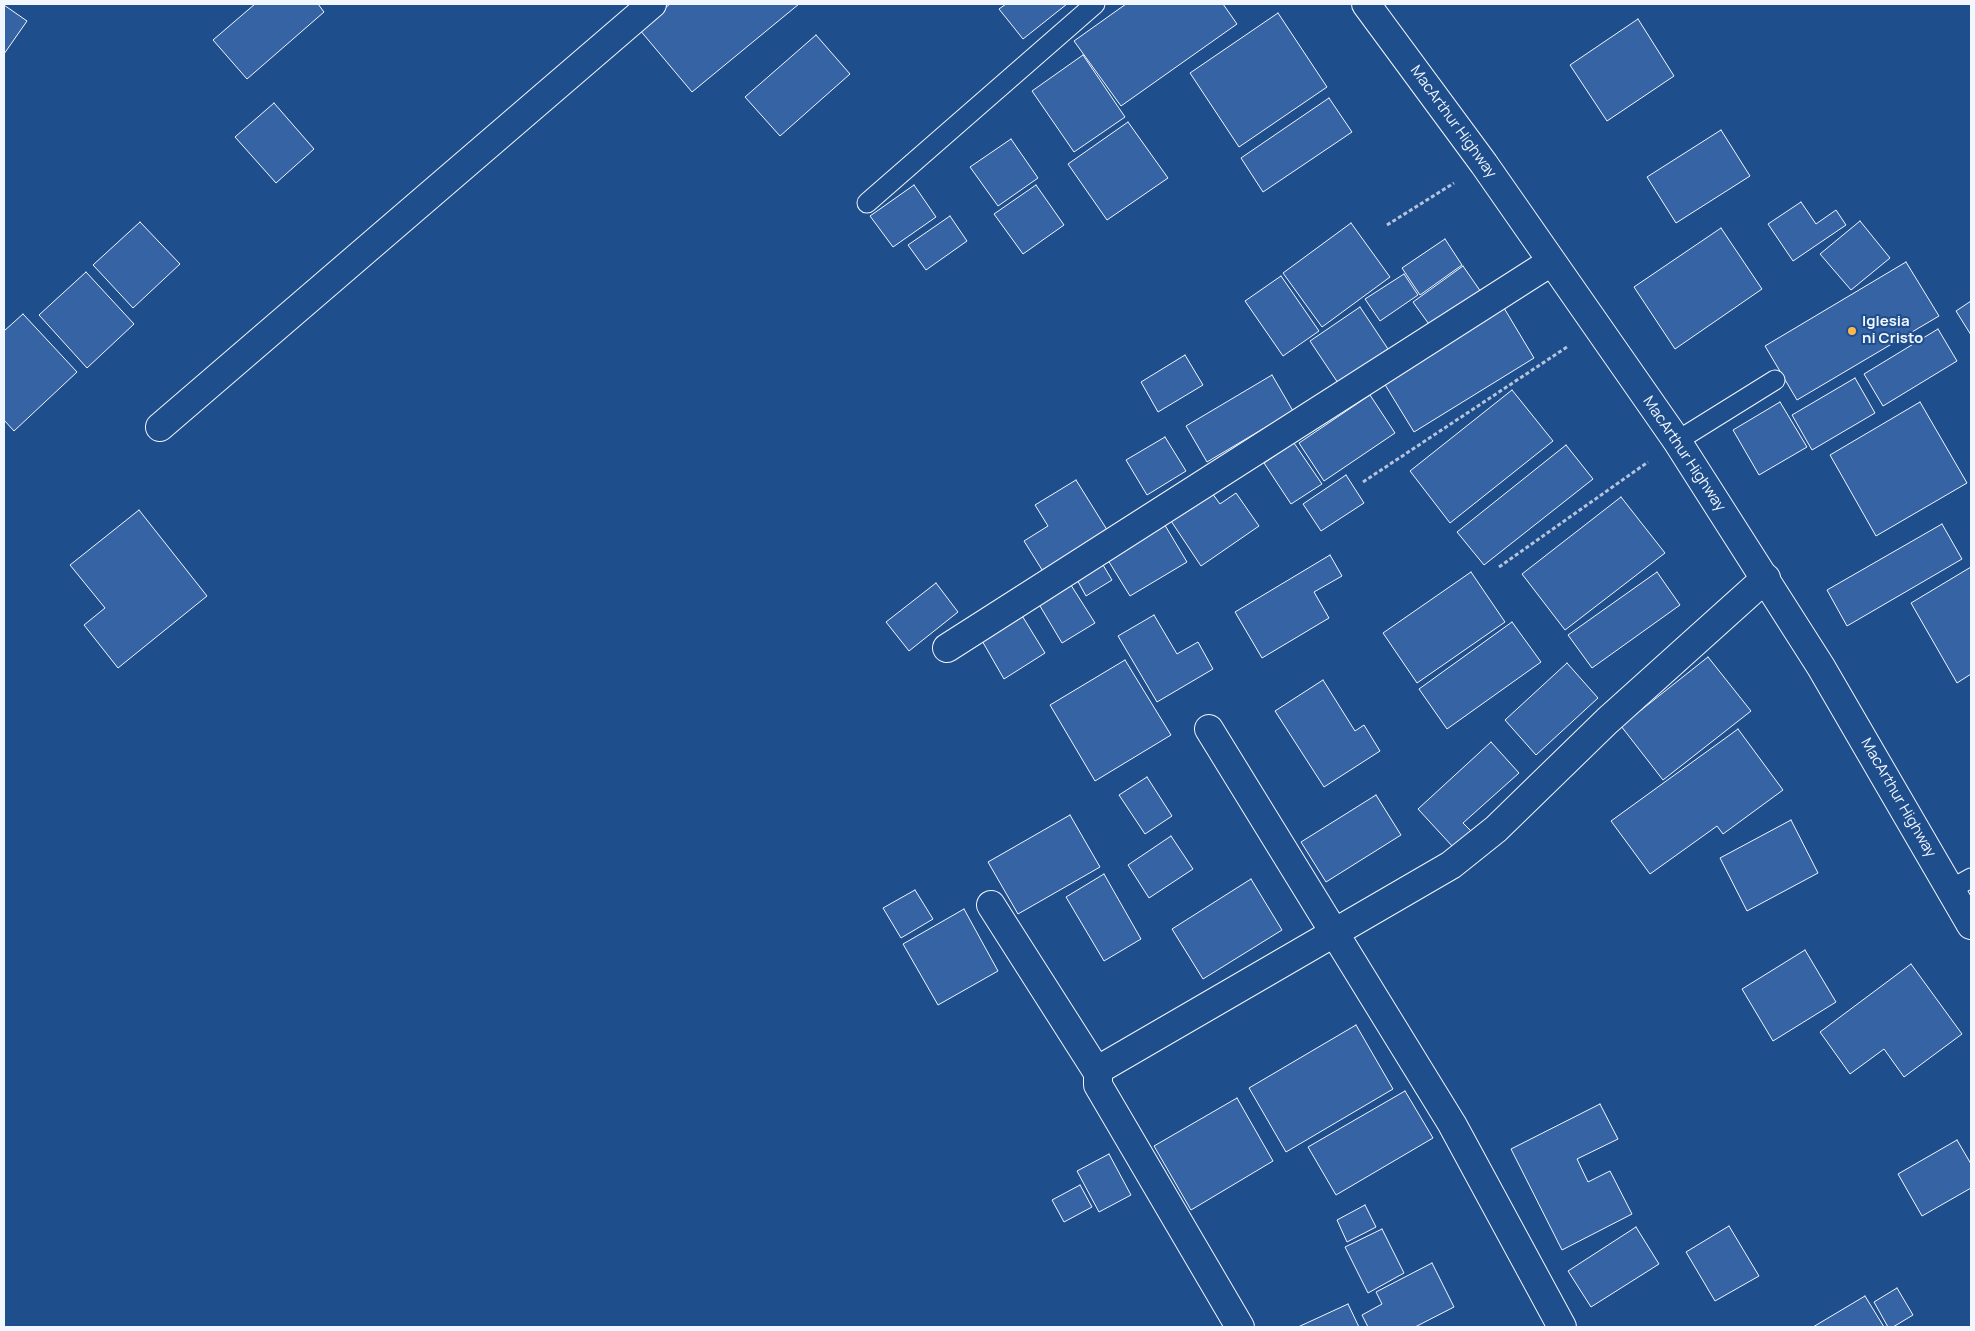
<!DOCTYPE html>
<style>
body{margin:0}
#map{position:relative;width:1975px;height:1331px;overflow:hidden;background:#1f4e8c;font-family:Manrope,sans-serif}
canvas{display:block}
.frame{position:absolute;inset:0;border:5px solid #f2f6ff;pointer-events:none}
</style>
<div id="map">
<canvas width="1975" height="1331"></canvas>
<div class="frame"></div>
</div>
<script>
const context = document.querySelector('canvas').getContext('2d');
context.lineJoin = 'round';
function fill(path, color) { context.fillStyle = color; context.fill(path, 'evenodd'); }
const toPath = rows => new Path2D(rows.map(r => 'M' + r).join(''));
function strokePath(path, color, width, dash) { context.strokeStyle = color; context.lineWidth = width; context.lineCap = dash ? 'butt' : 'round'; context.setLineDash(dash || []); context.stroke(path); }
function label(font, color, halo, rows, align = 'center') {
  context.font = font + ' Manrope,sans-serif'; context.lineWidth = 4; context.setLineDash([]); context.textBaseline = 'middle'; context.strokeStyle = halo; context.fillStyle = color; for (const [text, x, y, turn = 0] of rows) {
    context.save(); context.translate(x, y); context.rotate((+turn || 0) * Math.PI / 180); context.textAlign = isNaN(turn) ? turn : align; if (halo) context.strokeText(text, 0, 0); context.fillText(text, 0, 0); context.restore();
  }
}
const building = toPath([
 [255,4,318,4,324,12,247,79,213,40,255,4],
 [670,4,799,4,692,92,639,29,670,4],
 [1006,4,1067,4,1023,39,999,9,1006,4],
 [1126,4,1223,4,1237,24,1121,106,1074,41,1126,4],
 [4,5,27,21,4,54,4,5],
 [1278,13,1327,87,1239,147,1190,73,1278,13],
 [1638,19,1674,76,1607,121,1570,65,1638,19],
 [816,35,850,74,780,136,745,97,816,35],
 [1083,55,1125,117,1074,152,1032,91,1083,55],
 [1329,98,1352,132,1263,192,1241,158,1329,98],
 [274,103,314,149,276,183,235,137,274,103],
 [1128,122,1168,178,1107,220,1068,164,1128,122],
 [1721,130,1750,176,1676,223,1647,177,1721,130],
 [1011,139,1038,178,998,206,970,167,1011,139],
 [914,185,936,217,893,247,870,216,914,185],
 [1036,185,1064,225,1023,254,994,214,1036,185],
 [1801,202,1816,224,1836,210,1846,225,1793,261,1768,224,1801,202],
 [950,216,967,241,926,270,908,245,950,216],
 [1860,221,1890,258,1851,290,1820,254,1860,221],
 [140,222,180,264,133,308,93,265,140,222],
 [1351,223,1390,277,1322,327,1283,273,1351,223],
 [1721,228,1762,289,1675,349,1634,287,1721,228],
 [1445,239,1462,265,1420,295,1402,268,1445,239],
 [1906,262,1939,316,1797,400,1765,346,1906,262],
 [1463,266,1481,292,1431,327,1413,302,1463,266],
 [86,272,134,324,87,368,39,315,86,272],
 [1404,274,1418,295,1380,321,1365,299,1404,274],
 [1281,276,1319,331,1283,356,1245,301,1281,276],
 [1971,301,1971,335,1956,311,1971,301],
 [1360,307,1388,349,1338,383,1310,341,1360,307],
 [1504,308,1534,358,1414,432,1384,383,1504,308],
 [23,314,77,372,14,431,4,420,4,331,23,314],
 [1938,329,1957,361,1883,406,1864,374,1938,329],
 [1185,355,1203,385,1158,412,1141,382,1185,355],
 [1272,375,1293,411,1207,462,1186,426,1272,375],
 [1855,378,1875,413,1812,450,1792,415,1855,378],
 [1512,390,1553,441,1450,523,1410,471,1512,390],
 [1370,395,1395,433,1324,481,1299,443,1370,395],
 [1780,402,1807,447,1759,475,1733,430,1780,402],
 [1920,402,1967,483,1876,536,1830,455,1920,402],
 [1165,437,1186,471,1147,495,1126,460,1165,437],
 [1294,443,1322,484,1291,504,1264,463,1294,443],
 [1566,445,1593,479,1484,565,1457,532,1566,445],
 [1346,475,1364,503,1321,531,1303,504,1346,475],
 [1076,480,1109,533,1044,573,1024,541,1048,526,1035,505,1076,480],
 [1212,493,1220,504,1236,493,1259,526,1201,566,1171,521,1212,493],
 [1621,497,1665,553,1565,630,1522,574,1621,497],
 [139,510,207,596,118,668,84,625,105,608,70,565,139,510],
 [1163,522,1187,562,1130,596,1106,557,1163,522],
 [1942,524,1962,559,1847,626,1827,590,1942,524],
 [1330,555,1342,576,1314,592,1329,618,1262,658,1235,612,1330,555],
 [1100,560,1112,580,1086,596,1075,576,1100,560],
 [1971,567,1971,674,1957,683,1911,603,1971,567],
 [1471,572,1505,622,1417,683,1383,633,1471,572],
 [1657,572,1680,605,1592,668,1568,635,1657,572],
 [1069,582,1095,623,1062,643,1037,601,1069,582],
 [936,583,958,612,909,651,886,622,936,583],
 [1021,614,1045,653,1004,679,981,639,1021,614],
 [1154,615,1177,654,1198,642,1213,669,1157,702,1118,636,1154,615],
 [1512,622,1541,662,1447,729,1419,689,1512,622],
 [1708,657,1751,711,1663,780,1621,726,1708,657],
 [1125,660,1171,735,1095,781,1050,705,1125,660],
 [1567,663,1598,698,1536,755,1505,720,1567,663],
 [1323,680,1355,731,1364,725,1380,751,1324,787,1275,711,1323,680],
 [1738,729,1783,790,1723,834,1717,826,1650,874,1611,821,1738,729],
 [1491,742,1519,773,1463,823,1471,831,1453,847,1418,809,1491,742],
 [1147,777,1172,816,1145,834,1119,795,1147,777],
 [1376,795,1401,835,1326,882,1301,842,1376,795],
 [1070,815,1100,867,1018,914,988,862,1070,815],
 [1791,820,1818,873,1747,911,1720,858,1791,820],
 [1171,836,1193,869,1149,898,1128,865,1171,836],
 [1104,874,1141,939,1104,961,1066,897,1104,874],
 [1251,879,1282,930,1203,979,1172,929,1251,879],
 [915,890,933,919,901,938,883,908,915,890],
 [964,909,998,971,938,1005,903,944,964,909],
 [1805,950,1836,1002,1773,1041,1742,989,1805,950],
 [1911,964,1962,1034,1904,1077,1884,1049,1850,1074,1820,1032,1911,964],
 [1356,1025,1393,1089,1286,1152,1249,1088,1356,1025],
 [1405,1091,1433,1138,1336,1195,1308,1147,1405,1091],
 [1237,1098,1273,1161,1191,1210,1154,1146,1237,1098],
 [1600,1104,1618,1139,1577,1159,1588,1182,1610,1171,1632,1214,1562,1250,1511,1149,1600,1104],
 [1957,1140,1971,1164,1971,1188,1922,1216,1898,1174,1957,1140],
 [1109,1154,1131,1195,1099,1212,1077,1171,1109,1154],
 [1080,1185,1092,1207,1064,1222,1052,1200,1080,1185],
 [1365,1205,1376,1227,1347,1242,1337,1220,1365,1205],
 [1729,1226,1759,1276,1715,1301,1686,1252,1729,1226],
 [1636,1227,1659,1264,1591,1307,1568,1271,1636,1227],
 [1382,1229,1404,1273,1368,1293,1345,1247,1382,1229],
 [1432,1263,1454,1307,1415,1327,1368,1327,1362,1315,1382,1304,1376,1292,1432,1263],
 [1897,1288,1913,1315,1893,1327,1888,1327,1874,1302,1897,1288],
 [1865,1296,1884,1327,1813,1327,1865,1296],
 [1348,1304,1359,1327,1298,1327,1348,1304]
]);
const path = toPath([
 [1387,225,1454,183],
 [1363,482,1567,347],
 [1499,567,1648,462]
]);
const service = toPath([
 [867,203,1095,4],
 [1677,441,1775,380],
 [1951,889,1971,878]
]);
const minor = toPath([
 [160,427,652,4],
 [947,648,1551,262],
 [1209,729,1452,1124,1562,1327],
 [991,905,1098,1073],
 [1240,1327,1098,1085,1098,1073,1103,1067,1451,865,1496,829,1607,721,1766,578]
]);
const trunk = toPath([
 [1366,4,1484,164,1677,441,1821,667,1971,925]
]);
const markers = [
 [1852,331,5,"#ffb74d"]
];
const streetNames = [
 ["MacArthur Highway",1453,122,54],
 ["MacArthur Highway",1684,454,56],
 ["MacArthur Highway",1898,798,60]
];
const poiNames = [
 ["Iglesia",1862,322],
 ["ni Cristo",1862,339]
];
fill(building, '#3563a3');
strokePath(building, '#f2f6ff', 1);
strokePath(service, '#f2f6ff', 21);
strokePath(minor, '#f2f6ff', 30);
strokePath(trunk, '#f2f6ff', 30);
strokePath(path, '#b3c4dc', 3, [4, 2.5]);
strokePath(service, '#1f4e8c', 19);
strokePath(minor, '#1f4e8c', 28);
strokePath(trunk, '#1f4e8c', 28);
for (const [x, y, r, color] of markers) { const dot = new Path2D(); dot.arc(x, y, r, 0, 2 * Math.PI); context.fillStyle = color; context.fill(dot); strokePath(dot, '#1f4e8c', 2); }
label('15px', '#f2f6ff', '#1f4e8c', streetNames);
label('bold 15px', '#f2f6ff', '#1f4e8c', poiNames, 'left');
</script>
